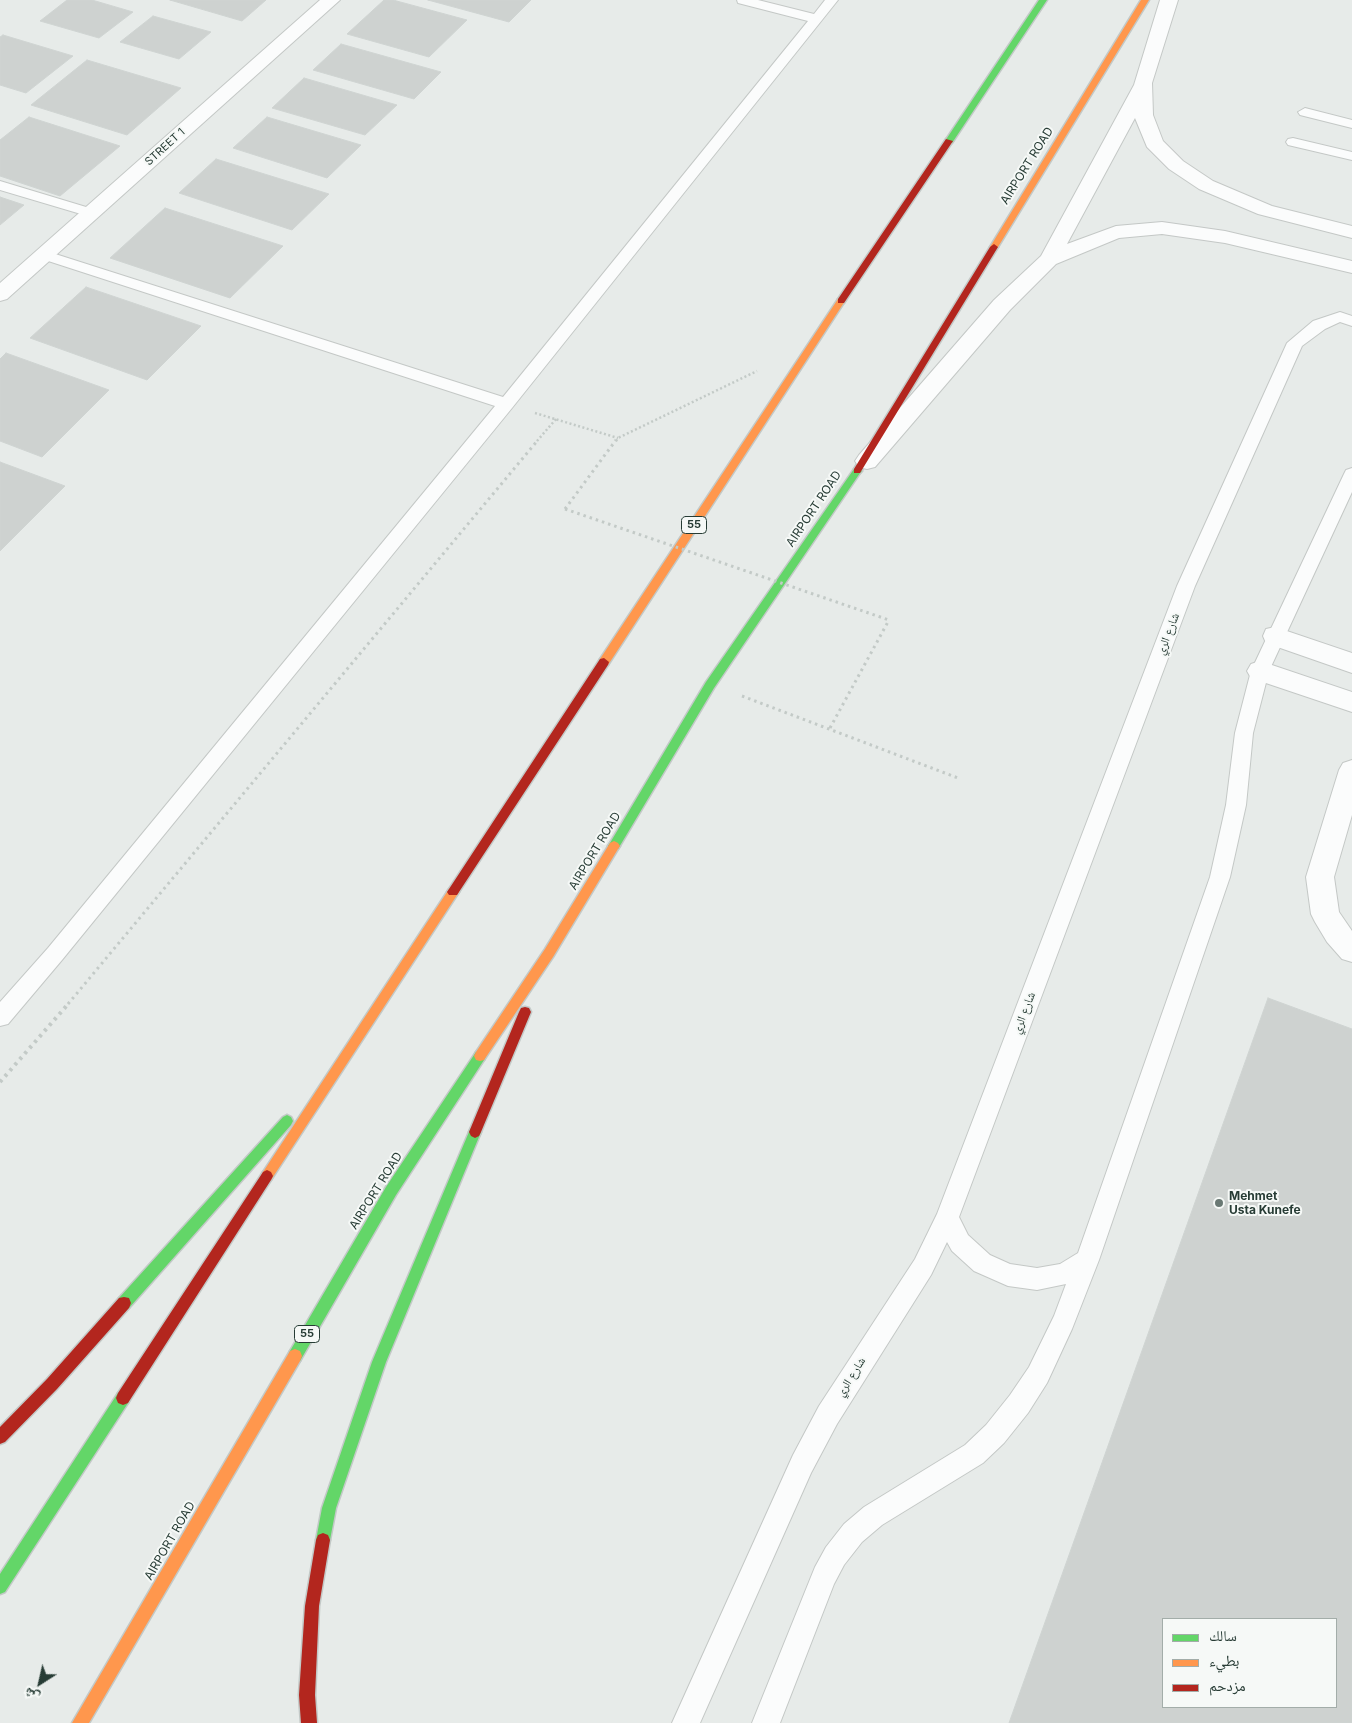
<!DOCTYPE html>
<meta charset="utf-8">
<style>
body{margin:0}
#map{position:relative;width:1352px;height:1723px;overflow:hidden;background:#e7ebe9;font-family:Inter,"Noto Naskh Arabic",sans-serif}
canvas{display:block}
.legend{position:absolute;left:1162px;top:1618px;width:175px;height:90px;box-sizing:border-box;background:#f6f9f7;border:1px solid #a3ada9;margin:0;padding:6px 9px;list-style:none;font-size:15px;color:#273c35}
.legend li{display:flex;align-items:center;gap:10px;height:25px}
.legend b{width:25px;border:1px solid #a3ada9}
.north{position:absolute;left:15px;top:1658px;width:50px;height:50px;-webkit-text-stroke:4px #f6f9f7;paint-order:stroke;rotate:215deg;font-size:14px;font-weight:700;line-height:20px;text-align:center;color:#273c35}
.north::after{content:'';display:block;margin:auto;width:18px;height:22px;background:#273c35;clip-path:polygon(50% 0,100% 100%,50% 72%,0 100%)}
</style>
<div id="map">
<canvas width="1352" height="1723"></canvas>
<ul class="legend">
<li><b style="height:6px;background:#63d668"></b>سالك</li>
<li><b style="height:6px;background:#ff974d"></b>بطيء</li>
<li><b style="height:6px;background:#b3261e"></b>مزدحم</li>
</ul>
<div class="north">ش</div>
</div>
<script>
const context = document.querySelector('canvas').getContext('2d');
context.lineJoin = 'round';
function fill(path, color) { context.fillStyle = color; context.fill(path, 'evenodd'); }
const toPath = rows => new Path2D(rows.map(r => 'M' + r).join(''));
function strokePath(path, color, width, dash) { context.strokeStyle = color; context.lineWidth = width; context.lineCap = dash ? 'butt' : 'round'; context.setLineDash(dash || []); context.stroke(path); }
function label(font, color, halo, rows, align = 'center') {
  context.font = font + ' Inter,"Noto Naskh Arabic",sans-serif'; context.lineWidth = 4; context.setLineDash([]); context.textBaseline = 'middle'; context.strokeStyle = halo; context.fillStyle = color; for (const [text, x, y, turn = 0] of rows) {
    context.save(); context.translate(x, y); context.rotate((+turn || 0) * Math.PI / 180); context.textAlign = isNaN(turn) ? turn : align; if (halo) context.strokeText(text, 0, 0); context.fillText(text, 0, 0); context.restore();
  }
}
const building = toPath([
 [67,0,92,0,133,12,99,38,40,21,67,0],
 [170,0,266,0,242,21,170,0],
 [384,0,393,0,467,20,429,57,347,34,384,0],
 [428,0,531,0,509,22,428,0],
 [153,16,211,32,179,59,120,42,153,16],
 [3,35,73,56,26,93,0,85,0,37,3,35],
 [341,44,441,72,414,99,313,70,341,44],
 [87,60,181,88,127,135,31,105,87,60],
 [304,78,397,105,365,135,272,108,304,78],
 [29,117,120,146,60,196,0,176,0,140,29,117],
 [267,117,361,145,327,178,233,148,267,117],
 [216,159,329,194,292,230,179,193,216,159],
 [0,197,24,205,0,225,0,197],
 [165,208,283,246,230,298,110,258,165,208],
 [86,287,201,326,147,380,30,338,86,287],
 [6,353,109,390,42,457,0,441,0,359,6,353],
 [0,462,65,486,0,551,0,462],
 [1268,998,1352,1029,1352,1723,1009,1723,1268,998],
 [1163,1619,1336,1619,1336,1707,1163,1707,1163,1619]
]);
const pathFar2 = toPath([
 [535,413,618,438],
 [537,441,556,419],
 [616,441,618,438,757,371]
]);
const pathFar1 = toPath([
 [565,509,616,440],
 [742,696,958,778],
 [830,728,889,620],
 [68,1004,538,440]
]);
const path = toPath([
 [0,1082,69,1003]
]);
const lane = toPath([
 [737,0,758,0,814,14,825,0,838,0,512,408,62,960,8,1024,0,1026,0,1002,48,948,495,406,39,258,36,255,39,252,49,252,503,397,808,21,738,3,737,0],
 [1305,108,1352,120,1352,128,1300,115,1298,112,1305,108],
 [1293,138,1352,152,1352,160,1288,145,1286,142,1288,139,1293,138],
 [0,181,96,210,98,213,96,216,91,217,0,190,0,181],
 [1340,312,1352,316,1352,326,1340,322,1325,329,1302,346,1195,586,959,1217,968,1235,990,1255,1010,1264,1037,1268,1060,1264,1078,1253,1210,877,1226,805,1235,733,1251,671,1344,474,1346,470,1352,468,1352,492,1269,671,1253,733,1246,805,1230,877,1099,1260,1072,1329,1047,1383,1028,1413,1004,1443,983,1463,882,1525,862,1542,844,1565,834,1584,780,1723,752,1723,815,1567,826,1547,844,1524,864,1507,965,1445,986,1425,1010,1395,1029,1367,1054,1316,1066,1284,1037,1290,1008,1286,974,1271,952,1251,947,1242,931,1275,837,1424,811,1473,700,1723,672,1723,793,1455,819,1406,915,1259,937,1214,1177,586,1287,343,1313,321,1340,312]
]);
const street = toPath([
 [320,0,340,0,7,299,0,301,0,283,320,0],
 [1160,0,1178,0,1152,83,1153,115,1163,141,1183,161,1213,181,1272,206,1352,226,1352,238,1258,214,1199,189,1169,169,1147,147,1135,118,1067,244,1116,226,1162,222,1225,231,1352,261,1352,273,1225,243,1162,234,1119,238,1056,264,1010,310,875,467,867,469,859,467,855,461,859,455,994,300,1041,256,1134,85,1160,0],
 [1275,627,1352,653,1352,673,1266,643,1263,636,1266,629,1275,627],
 [1260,661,1352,692,1352,712,1251,678,1247,671,1251,664,1260,661],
 [1352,760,1352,815,1334,877,1339,912,1352,931,1352,962,1342,959,1327,942,1315,922,1311,914,1306,877,1339,770,1343,763,1352,760]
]);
const fast = toPath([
 [1039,0,1047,0,952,143,946,143,945,141,1039,0],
 [857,468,862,471,860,473,714,688,618,849,610,849,608,846,610,843,706,682,854,469,857,468],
 [480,1051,484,1052,486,1056,484,1060,396,1195,300,1361,295,1363,290,1361,288,1356,290,1351,386,1187,476,1052,480,1051],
 [287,1115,291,1117,293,1121,291,1125,129,1308,124,1309,119,1308,117,1303,119,1298,283,1117,287,1115],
 [475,1126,479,1128,481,1132,386,1362,336,1508,330,1540,328,1545,323,1547,318,1545,316,1540,322,1508,372,1362,469,1132,471,1128,475,1126],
 [123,1391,128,1393,130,1398,128,1403,5,1592,0,1594,0,1574,118,1393,123,1391]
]);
const slow = toPath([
 [1141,0,1149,0,998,247,994,250,991,249,990,247,1141,0],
 [841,298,845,301,608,665,600,665,599,662,600,659,838,299,841,298],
 [614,841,618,843,620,846,618,849,553,957,484,1060,480,1061,476,1060,474,1056,476,1052,545,949,610,843,614,841],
 [453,887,457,889,459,892,457,895,271,1180,267,1182,263,1180,261,1176,263,1172,449,889,453,887],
 [295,1349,300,1351,302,1356,300,1361,89,1723,72,1723,290,1351,295,1349]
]);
const jam = toPath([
 [946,139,953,141,844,303,838,303,838,299,946,139],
 [994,244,998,247,860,473,854,473,854,469,990,247,994,244],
 [604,658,609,662,608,665,457,895,449,895,447,892,449,889,600,659,604,658],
 [525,1007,529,1008,531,1012,481,1132,479,1136,475,1138,471,1136,469,1132,519,1012,521,1008,525,1007],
 [267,1170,271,1172,273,1176,271,1180,128,1403,123,1405,118,1403,116,1398,118,1393,263,1172,267,1170],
 [124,1297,129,1298,131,1303,129,1308,57,1389,5,1442,0,1444,0,1427,47,1379,119,1298,124,1297],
 [323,1533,328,1535,330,1540,319,1606,315,1695,317,1723,301,1723,299,1695,305,1606,316,1540,318,1535,323,1533]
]);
const pathBridge = toPath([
 [565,509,889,620]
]);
const markers = [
 [1219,1203,5,"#6a7974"]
];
const farStreetnames = [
 ["STREET 1",165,147,-42]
];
const shields = [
 [694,525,25],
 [307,1334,25]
];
const shieldNames = [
 ["55",694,525],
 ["55",307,1334]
];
const streetNames = [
 ["AIRPORT ROAD",1027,166,-58],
 ["AIRPORT ROAD",814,509,-56],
 ["شارع الري",1168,634,-69],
 ["AIRPORT ROAD",595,851,-59],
 ["شارع الري",1024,1013,-69],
 ["AIRPORT ROAD",376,1191,-58],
 ["شارع الري",851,1377,-58],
 ["AIRPORT ROAD",170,1541,-60]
];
const poiNames = [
 ["Mehmet",1229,1196],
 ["Usta Kunefe",1229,1210]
];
fill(building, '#ced2d0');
strokePath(building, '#cfd4d2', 1);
strokePath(lane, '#c4c8c6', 2);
strokePath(street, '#c4c8c6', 2);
strokePath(fast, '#c3c9c7', 3);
strokePath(slow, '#c3c9c7', 3);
strokePath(jam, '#c3c9c7', 3);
strokePath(pathFar2, '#c3cac7', 2.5, [2, 2.5]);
strokePath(pathFar1, '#c3cac7', 3, [2.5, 4]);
strokePath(path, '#c3cac7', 4, [3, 4.5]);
fill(lane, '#fbfcfc');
fill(street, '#fbfcfc');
fill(fast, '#63d668');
fill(slow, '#ff974d');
fill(jam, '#b3261e');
strokePath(pathBridge, '#c3cac7', 3, [2.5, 4]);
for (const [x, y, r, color] of markers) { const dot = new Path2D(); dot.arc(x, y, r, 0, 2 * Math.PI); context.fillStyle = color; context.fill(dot); strokePath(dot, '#f6f9f7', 2); }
label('11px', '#273c35', '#f6f9f7', farStreetnames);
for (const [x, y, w] of shields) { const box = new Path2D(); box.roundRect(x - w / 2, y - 8.5, w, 17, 4); context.fillStyle = '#f6f9f7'; context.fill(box); strokePath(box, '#273c35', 1); }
label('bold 11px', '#273c35', null, shieldNames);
label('12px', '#273c35', '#f6f9f7', streetNames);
label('bold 12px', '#273c35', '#f6f9f7', poiNames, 'left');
</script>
